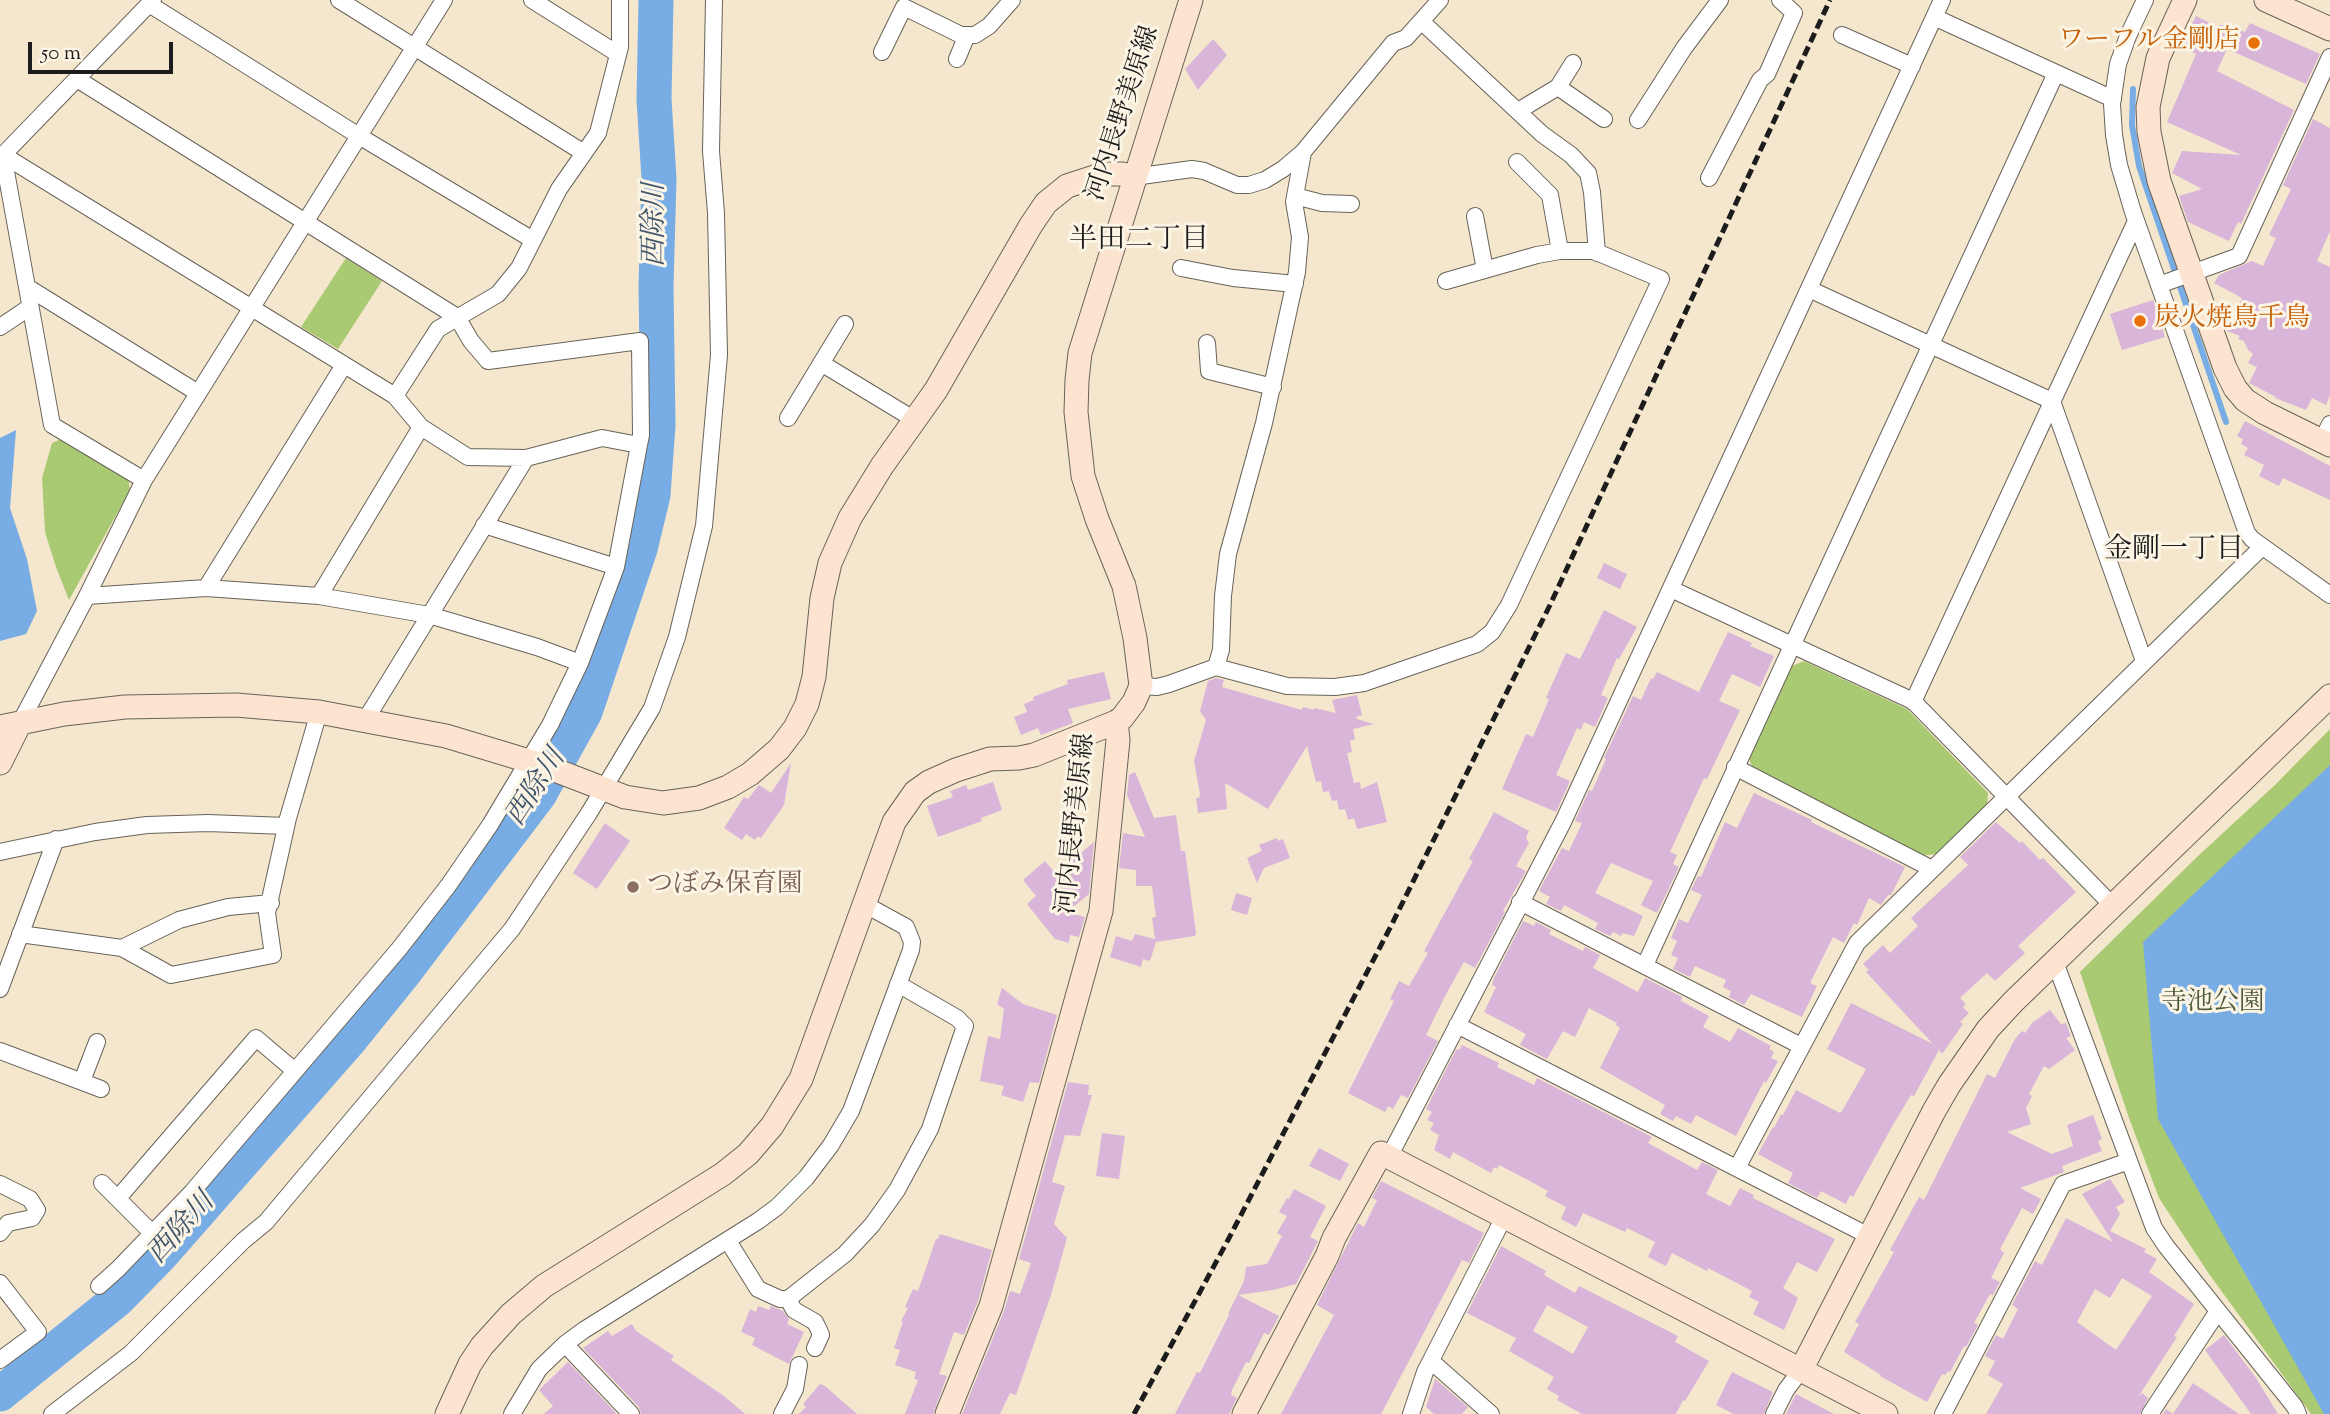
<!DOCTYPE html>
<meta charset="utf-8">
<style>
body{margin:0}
#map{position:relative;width:2330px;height:1414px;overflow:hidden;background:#f4e7cd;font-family:"Sorts Mill Goudy",serif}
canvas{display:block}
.scale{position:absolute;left:28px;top:42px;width:145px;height:32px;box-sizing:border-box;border:4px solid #1c1c1c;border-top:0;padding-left:9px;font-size:21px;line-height:24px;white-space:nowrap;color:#1c1c1c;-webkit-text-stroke:5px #fcf5e5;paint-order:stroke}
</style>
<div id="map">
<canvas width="2330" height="1414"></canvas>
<div class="scale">50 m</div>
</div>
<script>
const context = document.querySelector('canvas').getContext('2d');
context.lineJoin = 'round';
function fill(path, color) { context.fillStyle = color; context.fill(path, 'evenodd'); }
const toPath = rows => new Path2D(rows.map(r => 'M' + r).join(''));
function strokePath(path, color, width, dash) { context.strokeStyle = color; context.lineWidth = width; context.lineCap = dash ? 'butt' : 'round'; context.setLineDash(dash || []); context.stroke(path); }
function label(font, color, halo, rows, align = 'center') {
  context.font = font + ' "Sorts Mill Goudy","Noto Serif JP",serif'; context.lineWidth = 6; context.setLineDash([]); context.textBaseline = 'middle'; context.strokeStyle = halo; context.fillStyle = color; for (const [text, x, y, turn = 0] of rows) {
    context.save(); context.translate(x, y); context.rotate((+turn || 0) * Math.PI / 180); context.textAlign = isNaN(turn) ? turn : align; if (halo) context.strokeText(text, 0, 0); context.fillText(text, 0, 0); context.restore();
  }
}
const green = toPath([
 [346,258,382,281,338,349,301,327],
 [64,438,128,478,130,490,69,600,56,567,45,532,42,478,52,443],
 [1804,661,1907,709,1988,793,1987,806,1936,854,1919,856,1754,771,1748,756,1790,667],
 [2330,729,2330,1414,2311,1414,2209,1274,2159,1198,2129,1118,2080,972,2198,856,2275,785]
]);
const water = toPath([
 [16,430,10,508,27,559,37,611,26,634,0,641,0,438],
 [2330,765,2330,1414,2324,1414,2158,1119,2143,942]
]);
const stream = toPath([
 [2133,89,2132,125,2139,166,2226,422]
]);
const river = toPath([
 [0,1394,118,1299,161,1255,349,1041,404,973,539,795,585,712,640,549,653,495,658,425,656,286,659,179,654,99,656,0]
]);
const building = toPath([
 [2196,16,2214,25,2228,25,2245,32,2250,23,2320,54,2306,84,2227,49,2217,71,2294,110,2241,224,2238,222,2229,241,2188,222,2179,196,2202,189,2172,173,2182,151,2241,155,2167,122,2196,54,2181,46],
 [1213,39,1227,55,1198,90,1185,69],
 [2313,119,2330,128,2330,231,2317,261,2330,267,2330,395,2326,405,2312,398,2306,410,2275,398,2276,397,2249,383,2257,367,2248,363,2253,354,2248,350,2244,341,2238,339,2240,336,2227,331,2242,298,2214,283,2219,275,2252,261,2263,266,2276,238,2269,235,2291,189,2283,185],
 [2153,300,2165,337,2122,350,2110,314],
 [2245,421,2330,466,2330,500,2283,478,2279,486,2259,476,2264,465,2244,455,2248,448,2241,444,2243,439,2237,436],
 [1604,563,1627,574,1620,589,1597,578],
 [1604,610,1637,627,1619,659,1617,658,1601,695,1608,698,1595,727,1584,722,1581,730,1577,728,1556,775,1570,781,1556,812,1502,789,1526,734,1533,737,1549,699,1546,698,1566,653,1580,659],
 [1728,632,1752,643,1750,646,1774,656,1760,687,1732,674,1719,701,1740,710,1707,779,1704,778,1670,852,1677,855,1673,864,1679,867,1657,913,1641,905,1653,881,1611,863,1595,893,1643,916,1634,936,1623,933,1621,936,1613,932,1610,936,1595,929,1598,923,1564,905,1561,911,1546,904,1550,897,1539,891,1562,848,1569,851,1582,823,1575,821,1589,790,1592,791,1606,759,1604,758,1633,696,1641,700,1651,678,1653,679,1657,672,1699,692],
 [1104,672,1111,699,1068,709,1073,723,1041,735,1038,728,1021,735,1014,717,1027,712,1024,704,1034,700,1033,697,1068,684,1067,680],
 [1216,678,1224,680,1222,687,1302,710,1303,707,1314,710,1314,708,1336,713,1332,700,1357,695,1362,715,1356,717,1357,719,1374,724,1353,729,1355,739,1350,741,1352,752,1347,753,1354,783,1360,782,1361,789,1377,782,1387,822,1357,829,1354,818,1348,820,1345,809,1339,810,1337,800,1332,801,1329,791,1323,792,1321,781,1316,782,1307,746,1268,809,1225,783,1227,809,1198,813,1196,798,1199,798,1200,794,1194,761,1206,720,1200,711,1208,681],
 [791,763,784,805,761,838,758,836,755,840,746,834,742,840,724,828,744,797,748,799,759,785,771,793],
 [1135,772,1154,818,1176,815,1181,851,1185,851,1196,933,1195,936,1156,942,1150,961,1143,959,1141,967,1110,957,1116,936,1132,941,1135,934,1155,939,1152,918,1156,917,1152,886,1136,886,1136,870,1119,868,1123,833,1145,837,1127,795,1129,775],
 [993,782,1002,810,981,818,982,821,938,837,927,806,953,797,950,791,966,785,968,790],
 [1754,793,1812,820,1811,822,1905,867,1891,895,1888,895,1881,905,1869,898,1857,925,1854,923,1844,943,1833,937,1810,983,1817,986,1802,1017,1751,994,1744,1005,1729,997,1731,991,1723,987,1726,980,1695,966,1690,977,1673,969,1678,958,1671,955,1677,941,1671,938,1679,919,1688,923,1702,895,1691,890,1698,876,1701,877,1725,822,1737,828],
 [1494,812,1529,831,1526,838,1529,843,1516,866,1526,871,1503,911,1505,912,1475,968,1464,962,1445,996,1426,1035,1438,1041,1408,1098,1401,1095,1393,1109,1388,1106,1385,1112,1348,1093,1394,1001,1390,999,1399,981,1409,986,1428,953,1424,951,1473,861,1469,859],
 [1996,822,2020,843,2022,841,2040,860,2043,858,2076,892,2018,946,2025,953,1995,981,1987,973,1960,998,1966,1004,1963,1007,1969,1013,1960,1022,1963,1024,1942,1054,1939,1050,1914,1096,1911,1095,1894,1123,1853,1197,1850,1195,1846,1204,1821,1191,1817,1198,1788,1183,1793,1173,1758,1154,1773,1127,1774,1128,1781,1114,1783,1115,1796,1090,1840,1113,1842,1111,1866,1069,1827,1049,1851,1003,1933,1044,1866,972,1869,970,1863,964,1883,945,1890,953,1918,926,1911,918,1968,865,1960,857],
 [605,823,630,841,597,889,573,873],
 [1277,838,1278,841,1283,839,1290,858,1264,868,1257,883,1247,858,1262,851,1259,845],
 [1094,842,1089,894,1067,912,1085,917,1079,937,1070,935,1069,943,1055,939,1027,904,1036,896,1023,880,1045,861,1056,874],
 [1236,893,1252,898,1247,915,1231,910],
 [1523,921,1534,926,1536,922,1551,930,1549,934,1583,951,1585,947,1600,955,1593,968,1638,992,1645,978,1682,997,1681,1001,1709,1016,1703,1027,1730,1042,1738,1028,1771,1046,1769,1049,1774,1052,1771,1058,1778,1061,1766,1083,1764,1081,1736,1136,1696,1115,1691,1124,1676,1116,1673,1121,1660,1114,1665,1105,1600,1068,1620,1028,1616,1025,1617,1023,1589,1008,1575,1037,1563,1031,1547,1059,1520,1045,1526,1034,1484,1012,1496,987,1492,985,1494,978],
 [1002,988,1023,1004,1057,1015,1039,1083,1030,1082,1023,1102,1001,1095,1004,1086,980,1081,988,1036,1000,1039,1004,1009,997,1004],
 [2050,1010,2061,1024,2066,1023,2071,1036,2066,1038,2075,1050,2049,1069,2044,1066,2029,1094,2032,1096,2026,1108,2031,1124,2007,1132,2052,1154,2073,1146,2067,1125,2093,1115,2102,1139,2098,1141,2102,1151,2062,1166,2064,1172,2020,1188,2041,1199,2033,1214,2022,1208,2000,1249,2004,1253,1991,1278,2000,1282,1993,1295,1990,1294,1974,1323,1978,1325,1966,1347,1964,1346,1950,1372,1948,1371,1945,1375,1942,1374,1927,1402,1880,1376,1881,1375,1844,1352,1859,1324,1855,1322,1894,1252,1890,1250,1919,1197,1924,1200,1987,1074,1995,1078,2015,1039,2022,1031,2025,1033,2032,1023],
 [1462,1045,1499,1063,1497,1067,1534,1085,1537,1078,1652,1137,1648,1143,1697,1170,1702,1162,1718,1170,1706,1194,1730,1206,1740,1188,1754,1195,1753,1198,1835,1239,1817,1272,1797,1262,1783,1288,1798,1298,1784,1330,1753,1314,1759,1302,1749,1297,1752,1291,1708,1268,1707,1271,1672,1253,1666,1266,1648,1257,1655,1242,1627,1228,1625,1232,1583,1213,1576,1227,1561,1219,1566,1207,1545,1196,1548,1191,1528,1180,1499,1165,1497,1169,1494,1167,1491,1173,1453,1152,1450,1159,1434,1150,1439,1135,1430,1130,1434,1123,1427,1120,1432,1112,1426,1109,1456,1050,1460,1049],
 [1068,1082,1089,1085,1088,1095,1092,1095,1080,1136,1065,1135,1052,1182,1065,1186,1054,1224,1067,1238,1051,1295,1016,1395,1010,1393,1000,1414,962,1414,1004,1311,1010,1291,1020,1294,1031,1263,1019,1259],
 [1102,1133,1125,1136,1119,1179,1096,1176],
 [1319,1148,1349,1164,1340,1181,1309,1166],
 [2110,1179,2125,1202,2116,1207,2120,1214,2110,1231,2146,1249,2144,1252,2157,1259,2149,1272,2194,1304,2174,1336,2177,1337,2138,1397,2142,1393,2148,1398,2140,1414,1986,1414,2003,1384,1988,1375,1995,1361,1985,1356,1996,1335,2003,1339,2018,1309,2012,1305,2035,1261,2042,1265,2066,1218,2113,1242,2082,1194],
 [2122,1278,2152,1296,2116,1350,2077,1322,2095,1289,2110,1298],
 [1381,1181,1484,1233,1469,1263,1462,1260,1381,1414,1281,1414,1334,1315,1317,1305,1358,1223,1364,1227,1377,1200,1372,1198],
 [1294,1189,1326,1206,1310,1237,1318,1241,1296,1284,1273,1290,1238,1295,1279,1316,1269,1335,1264,1333,1249,1363,1247,1362,1245,1364,1232,1390,1231,1395,1237,1398,1229,1414,1175,1414,1197,1372,1200,1373,1229,1315,1228,1314,1244,1281,1246,1267,1267,1264,1282,1236,1277,1233,1287,1216,1279,1212,1287,1198,1289,1199],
 [940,1234,992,1250,978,1301,964,1335,954,1332,939,1374,947,1376,933,1414,905,1414,918,1380,914,1379,916,1372,895,1365,900,1350,894,1348,903,1322,901,1321,908,1308,905,1307,913,1289,918,1291,936,1239,938,1239],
 [1501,1246,1546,1271,1544,1275,1575,1293,1579,1286,1678,1336,1675,1342,1709,1361,1685,1401,1683,1400,1676,1414,1582,1414,1557,1400,1559,1396,1547,1389,1554,1377,1509,1351,1516,1338,1467,1313],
 [1547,1305,1588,1327,1573,1354,1533,1331],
 [758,1306,769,1310,771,1306,783,1311,789,1319,787,1324,804,1332,789,1364,752,1345,755,1338,741,1332,750,1309,756,1312],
 [632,1324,636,1331,674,1356,671,1360,724,1396,745,1414,641,1414,639,1407,583,1348,608,1331,612,1336],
 [2224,1335,2256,1378,2278,1414,2251,1414,2205,1350],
 [568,1362,616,1413,615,1414,544,1414,553,1406,539,1390],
 [1732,1372,1773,1392,1764,1414,1734,1414,1716,1405],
 [1435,1379,1468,1407,1462,1414,1434,1414,1426,1407],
 [2193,1383,2239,1414,2163,1414,2166,1409,2173,1414],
 [820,1384,825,1386,857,1414,799,1414,806,1407,803,1404],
 [1796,1394,1834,1414,1786,1414]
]);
const street = toPath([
 [339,0,584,153],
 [532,0,618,54],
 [2145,0,2128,36,2118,64,2112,104,2114,135,2119,165,2133,212,2247,533,2252,539,2330,595],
 [149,4,359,136,533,240],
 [1934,17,2113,99],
 [1421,21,1542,134,1571,155,1588,173,1592,192,1597,253],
 [1842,35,1912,66],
 [882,52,904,7,961,35,975,35,989,26,1012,0],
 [957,59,967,35],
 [77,79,457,317,471,341,488,361,640,341,641,435,639,445],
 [1558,87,1604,119],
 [1518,111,1558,87,1573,63],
 [1638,120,1684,48,1720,0],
 [0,157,3,155,395,396,421,427,468,457,526,458,602,438,639,445,616,567,580,663,550,725,490,825,448,886,399,949,192,1192,118,1269,99,1286],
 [1517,162,1550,195,1560,251],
 [1134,177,1192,169,1204,171,1237,185,1249,185,1265,180,1283,169,1303,152,1393,43,1406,38,1440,0],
 [1709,178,1760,80,1767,74,1794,13,1780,0],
 [1295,196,1322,203,1351,204],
 [1475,216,1485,270],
 [1181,268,1233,278,1295,284],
 [2159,285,2239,256,2330,57],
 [27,287,198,393],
 [1809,289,2052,401,2144,661],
 [0,327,30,307],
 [1207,343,1209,371,1273,387],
 [821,363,915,420],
 [395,396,438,329,498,294,519,268,559,189,598,133,620,47,620,0],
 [788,418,845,324],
 [2322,441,2330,424],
 [144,480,52,425,3,155,153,0],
 [484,525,616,567],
 [206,588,344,365],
 [1671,589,1913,701,2113,906],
 [87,596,206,588,319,596,429,615,537,647,580,663],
 [319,596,421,427],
 [1216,667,1221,650,1223,596,1228,554,1264,423,1297,272,1300,237,1294,202,1303,152],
 [1141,686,1157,687,1169,684,1216,667,1287,686,1335,687,1364,683,1477,644,1492,632,1509,605,1661,279,1594,251,1560,251,1537,255,1446,281],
 [1913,702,2136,221],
 [366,719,526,458],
 [20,723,87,596,144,480,444,0],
 [1735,767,1932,869],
 [0,852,95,832,147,825,208,823,286,826],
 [1520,902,1801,1046],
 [20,934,122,948,171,975,273,955,267,913,288,818,319,712],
 [122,948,179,920,228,907,271,903],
 [2055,962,2154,1228,2166,1246,2295,1407,2298,1414],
 [1645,965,2056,73],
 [0,989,56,839],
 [1457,1025,1869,1236],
 [0,1051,101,1089],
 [82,1081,97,1042],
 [1389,1157,1563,822,1942,0],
 [1737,1168,1857,943,2262,547],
 [102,1183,152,1233],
 [0,1184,30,1199,37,1210,32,1218,8,1223,0,1233],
 [118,1198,256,1038,295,1071],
 [728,1241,758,1289,780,1299,788,1299,845,1254,872,1225,897,1190,930,1129,965,1026,957,1018,898,984],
 [0,1283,38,1332,0,1360],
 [788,1299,794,1310,815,1322,818,1328,821,1335,815,1348],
 [565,1344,631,1414],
 [1431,1361,1491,1414],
 [52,1414,131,1353,243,1241,266,1222,512,929,589,813,652,708,677,637,704,526,719,355,716,213,711,151,714,0],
 [512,1414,539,1369,565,1344,584,1330,758,1221,777,1207,806,1178,831,1145,851,1111,911,950,912,942,906,927,864,904],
 [782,1414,795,1389,799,1365],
 [1411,1414,1425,1372,1504,1217],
 [1774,1414,1786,1390,1801,1370],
 [1943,1414,2063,1184,2129,1161],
 [2150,1414,2218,1311]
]);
const secondary = toPath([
 [2185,0,2158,58,2148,107,2149,132,2159,181,2225,368,2235,388,2245,400,2265,413,2330,445],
 [2266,0,2330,29],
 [0,727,64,714,125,707,236,705,319,712,446,736,542,765,625,797,663,803,699,798,728,787,750,774,779,749,795,728,807,704,814,677,822,598,830,563,850,518,882,466,936,390,1031,225,1046,203,1067,186,1104,174,1123,174,1134,177],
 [0,763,20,723],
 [1801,1370,1934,1111,1949,1085,1988,1029,2013,1002,2330,696],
 [447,1414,470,1364,482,1346,511,1314,544,1286,723,1174,748,1154,772,1126,801,1079,894,822,915,792,929,782,956,770,990,759,1019,758,1034,755,1116,722,1122,718,1134,702,1141,686,1135,638,1124,586,1097,519,1083,476,1076,412,1077,380,1080,353,1191,0],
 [947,1414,991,1306,1101,911,1118,740,1116,722],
 [1244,1414,1327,1256,1334,1238,1381,1153,1886,1414]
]);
const rail = toPath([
 [1134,1414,1228,1240,1391,926,1550,605,1830,0]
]);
const markers = [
 [2254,43,7,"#e8710a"],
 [2140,321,7,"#e8710a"],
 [633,887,7,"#8d6e63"]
];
const foodNames = [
 ["ワーフル金剛店",2240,43],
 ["炭火焼鳥千鳥",2154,321,"left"]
];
const streetNames = [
 ["河内長野美原線",1125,114,-72],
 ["河内長野美原線",1078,824,-84]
];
const educationNames = [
 ["つぼみ保育園",647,887]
];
const parkNames = [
 ["寺池公園",2213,1005]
];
const waterNames = [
 ["西除川",657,225,-90],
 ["西除川",538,789,-57],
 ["西除川",183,1230,-48]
];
const neighbourhoodNames = [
 ["半田二丁目",1139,242],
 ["金剛一丁目",2174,552]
];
fill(green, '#a9ca72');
fill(water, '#78ace5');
strokePath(stream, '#78ace5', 6);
strokePath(river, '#78ace5', 35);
fill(building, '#d8b5d9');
strokePath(street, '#68635a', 18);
strokePath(secondary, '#68635a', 25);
strokePath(street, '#fff', 16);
strokePath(secondary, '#fde4d1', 23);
strokePath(rail, '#1c1c1c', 5, [10, 5]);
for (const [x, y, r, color] of markers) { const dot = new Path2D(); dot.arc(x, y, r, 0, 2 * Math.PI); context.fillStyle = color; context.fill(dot); strokePath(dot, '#fcf5e5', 2.5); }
label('26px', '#c56008', '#fcf5e5', foodNames, 'right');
label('26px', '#1c1c1c', '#fcf5e5', streetNames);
label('26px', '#785e54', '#fcf5e5', educationNames, 'left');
label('26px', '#4d593a', '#fcf5e5', parkNames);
label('italic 28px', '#41566c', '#fcf5e5', waterNames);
label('28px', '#1c1c1c', '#fcf5e5', neighbourhoodNames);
</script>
